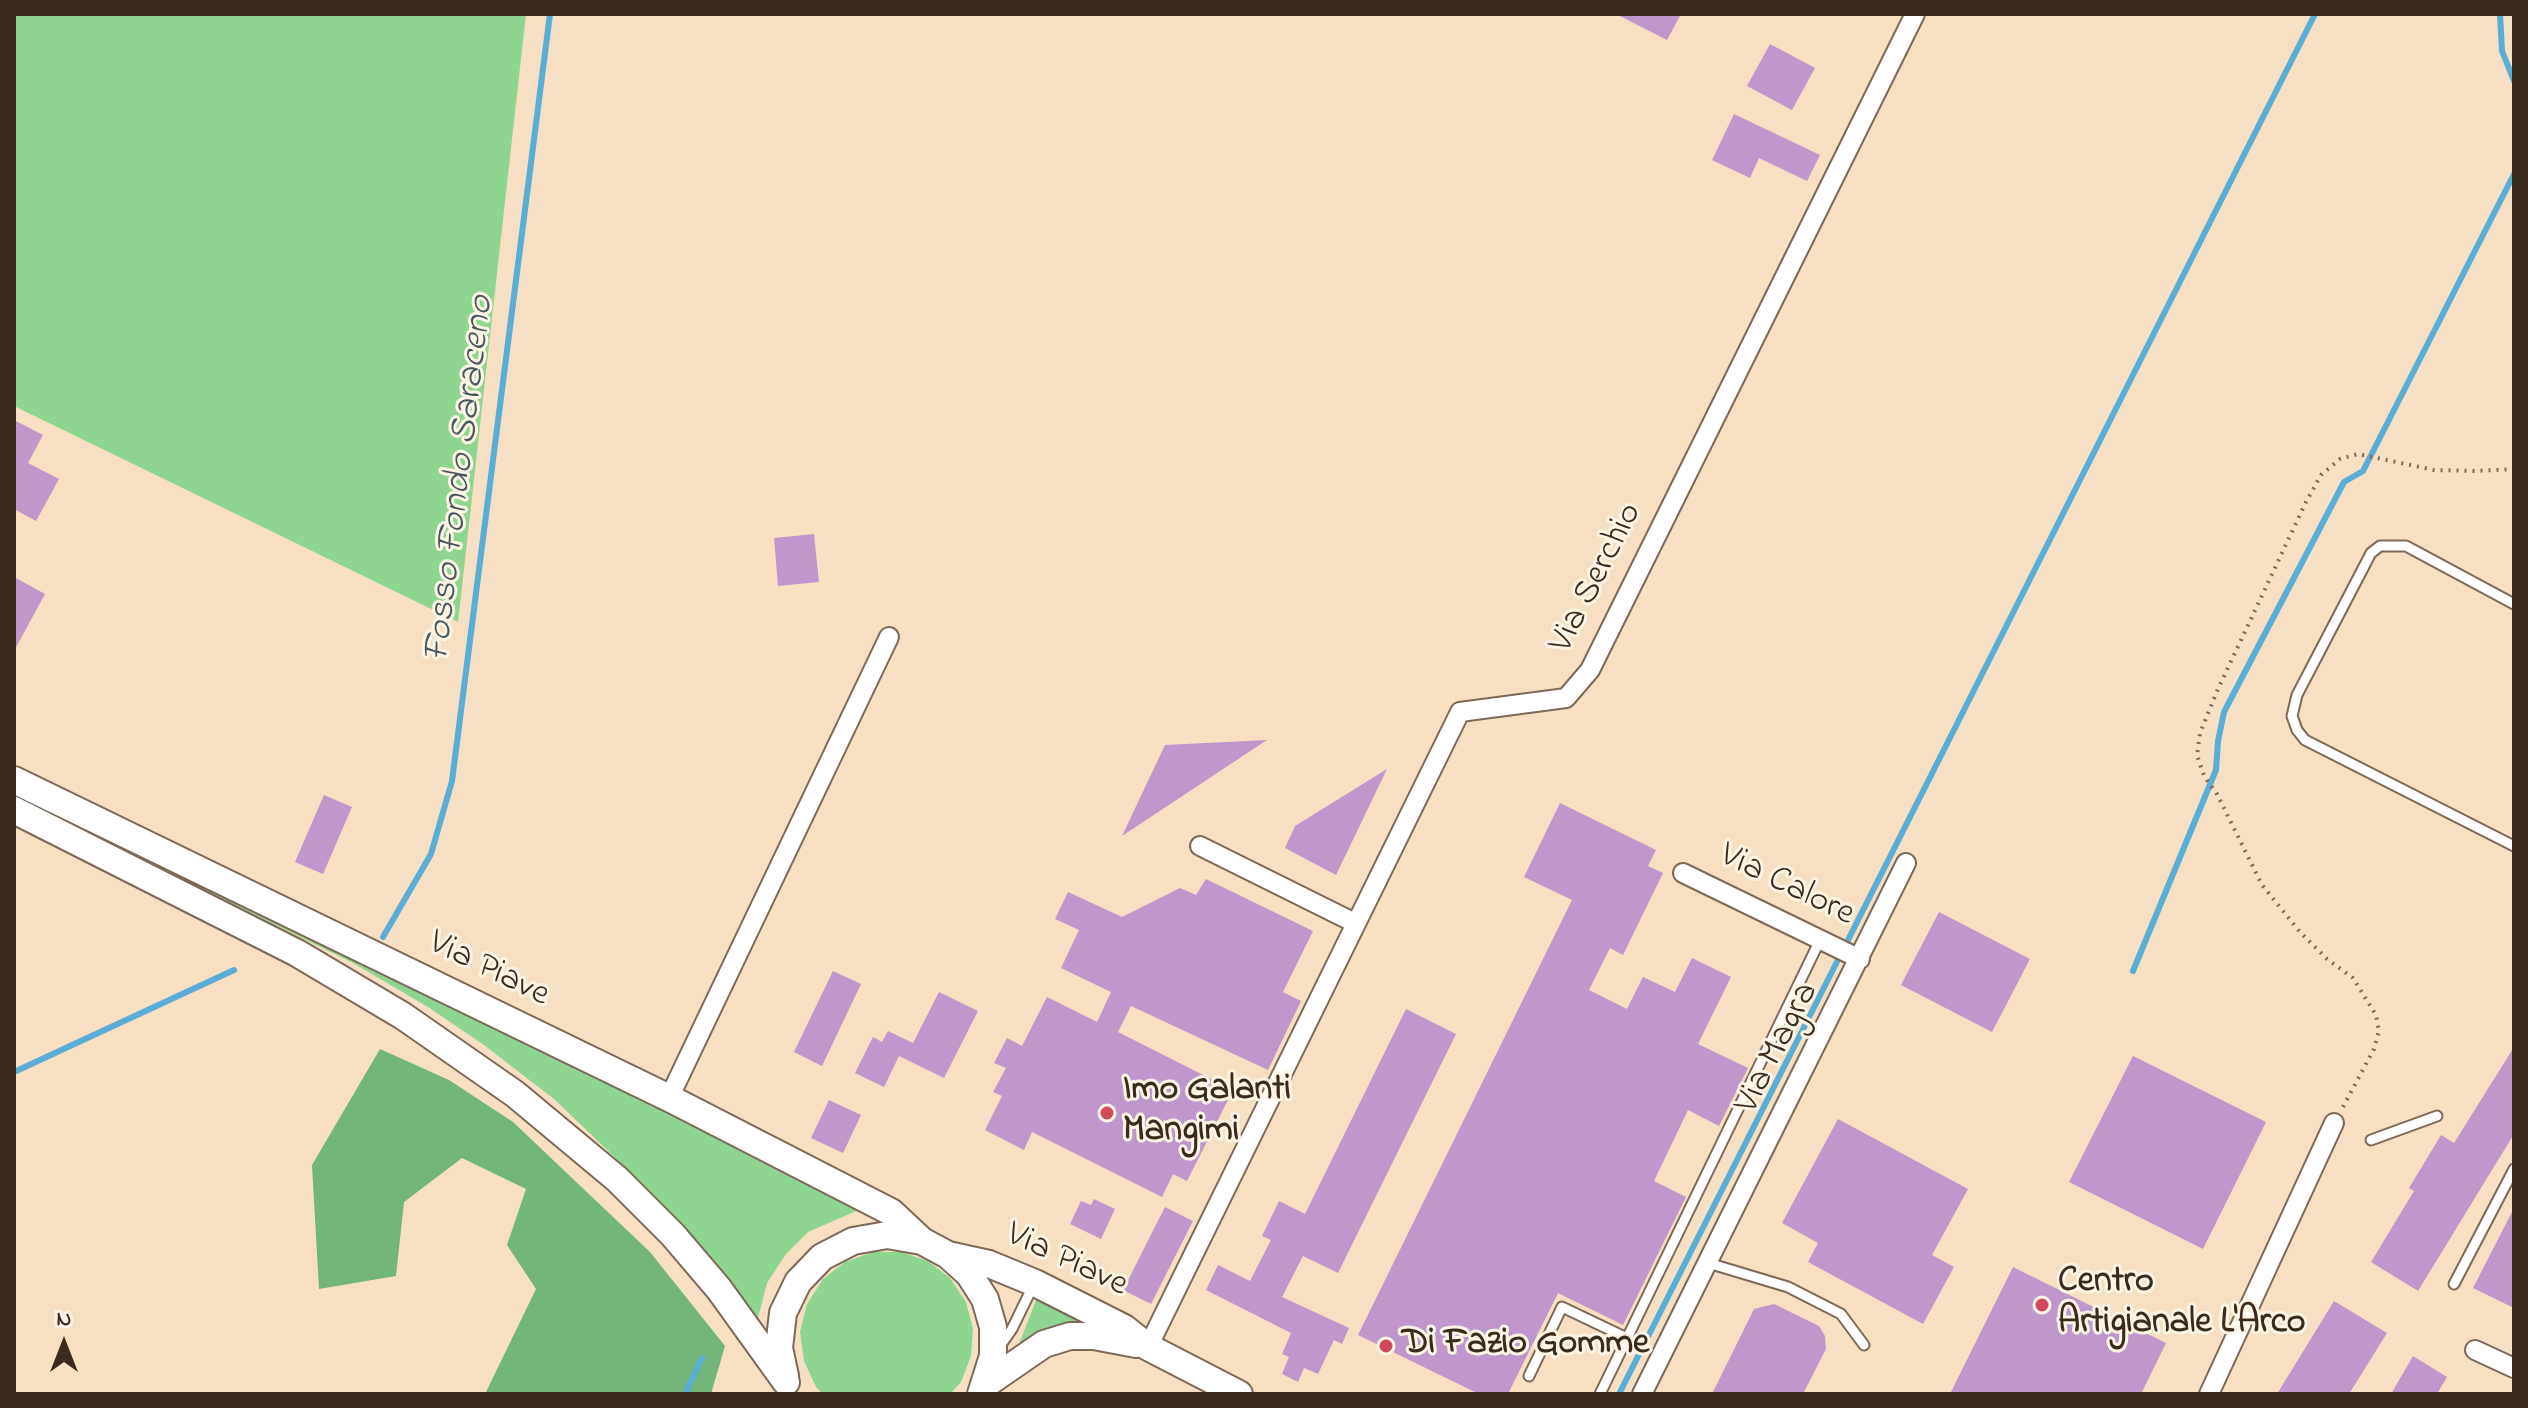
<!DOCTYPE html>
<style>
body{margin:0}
#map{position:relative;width:2528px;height:1408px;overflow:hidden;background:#f6dfc3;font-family:"Indie Flower",sans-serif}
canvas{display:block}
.frame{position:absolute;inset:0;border:16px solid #3b2a1e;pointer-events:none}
.north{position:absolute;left:24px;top:1304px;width:80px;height:80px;-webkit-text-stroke:6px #fcf5e5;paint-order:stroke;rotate:0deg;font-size:22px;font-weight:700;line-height:32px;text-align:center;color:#3b2a1e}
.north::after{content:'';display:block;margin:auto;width:28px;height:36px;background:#3b2a1e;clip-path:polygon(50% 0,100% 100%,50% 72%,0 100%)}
</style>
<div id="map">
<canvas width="2528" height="1408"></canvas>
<div class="frame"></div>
<div class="north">N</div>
</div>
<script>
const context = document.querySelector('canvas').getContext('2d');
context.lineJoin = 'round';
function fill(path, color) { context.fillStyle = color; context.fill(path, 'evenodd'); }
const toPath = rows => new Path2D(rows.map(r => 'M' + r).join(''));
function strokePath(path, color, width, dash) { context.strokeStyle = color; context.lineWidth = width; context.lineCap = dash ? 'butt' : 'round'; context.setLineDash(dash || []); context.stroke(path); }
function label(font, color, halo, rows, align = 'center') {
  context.font = font + ' "Indie Flower",sans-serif'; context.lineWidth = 6; context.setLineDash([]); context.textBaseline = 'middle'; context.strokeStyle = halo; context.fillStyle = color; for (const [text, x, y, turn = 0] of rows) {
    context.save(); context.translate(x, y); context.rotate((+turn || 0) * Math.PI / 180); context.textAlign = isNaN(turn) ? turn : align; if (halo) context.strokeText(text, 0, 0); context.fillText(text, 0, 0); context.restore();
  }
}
const green = toPath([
 [14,14,526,14,458,622,14,406],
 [72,817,358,957,543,1052,863,1208,808,1232,786,1254,767,1283,758,1318,711,1258,647,1188,554,1099,484,1045,428,1007,353,963,69,823],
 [873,1252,901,1252,928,1261,950,1278,966,1302,973,1329,971,1356,961,1382,950,1394,823,1394,816,1387,804,1361,800,1332,807,1304,823,1279,845,1262],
 [1038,1295,1108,1330,1016,1352]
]);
const forest = toPath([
 [380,1049,449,1080,513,1122,650,1252,725,1346,711,1394,485,1394,536,1289,507,1245,526,1189,462,1158,404,1202,396,1276,319,1289,312,1165]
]);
const stream = toPath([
 [2500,14,2502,51,2514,81],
 [383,937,431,854,452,781,550,14],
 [2133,971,2216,770,2218,741,2224,712,2344,482,2363,471,2514,174],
 [14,1072,234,970],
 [685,1394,702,1358],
 [1619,1394,2315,14]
]);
const building = toPath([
 [1616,14,1681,14,1667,40],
 [1770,44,1815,68,1792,110,1747,86],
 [1734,114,1820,155,1807,181,1759,158,1750,178,1712,160],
 [14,420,43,435,28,463,59,479,36,521,14,509],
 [814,534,819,582,778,586,774,538],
 [14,577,45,594,14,651],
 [1267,740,1122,836,1165,745],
 [1387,769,1336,875,1285,848,1295,826],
 [324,795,352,807,323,874,295,862],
 [1560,803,1656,850,1648,866,1663,873,1623,955,1610,948,1589,990,1627,1009,1643,977,1675,992,1692,958,1731,977,1698,1044,1748,1068,1719,1126,1688,1110,1654,1181,1686,1197,1623,1325,1558,1293,1508,1394,1479,1394,1358,1335,1572,900,1524,877],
 [1206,879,1313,931,1283,992,1301,1001,1268,1070,1131,1006,1118,1032,1233,1090,1187,1181,1173,1174,1162,1197,1032,1132,1024,1150,985,1130,1002,1096,993,1092,1006,1068,994,1063,1007,1038,1022,1046,1047,997,1097,1022,1111,992,1061,968,1079,930,1055,919,1068,892,1122,917,1180,888,1196,895],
 [1939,912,2030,959,1992,1032,1901,985],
 [833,971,861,984,822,1066,794,1052],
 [939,992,978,1011,944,1078,899,1056,884,1087,855,1073,873,1037,882,1042,888,1031,913,1043],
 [1406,1009,1456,1034,1338,1273,1303,1256,1282,1297,1349,1328,1342,1344,1334,1340,1318,1374,1304,1368,1298,1382,1282,1374,1289,1357,1282,1354,1291,1333,1206,1290,1218,1265,1250,1281,1271,1240,1262,1236,1279,1201,1305,1214],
 [2514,1047,2514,1134,2418,1291,2371,1262,2414,1191,2409,1188,2441,1135,2454,1143],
 [2133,1056,2266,1122,2203,1249,2069,1182],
 [829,1100,861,1115,843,1153,811,1138],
 [1838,1119,1968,1189,1932,1255,1954,1267,1923,1324,1808,1262,1818,1243,1782,1223],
 [1094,1199,1115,1209,1101,1239,1070,1224,1081,1201,1091,1205],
 [1165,1207,1193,1221,1151,1304,1123,1290],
 [2514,1208,2514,1308,2473,1288],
 [2013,1267,2166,1343,2141,1394,1950,1394],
 [2334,1301,2387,1333,2349,1394,2277,1394],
 [1774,1304,1819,1326,1825,1336,1826,1349,1803,1394,1712,1394,1754,1309],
 [2413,1356,2447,1377,2437,1394,2391,1394]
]);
const path = toPath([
 [2343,1107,2374,1049,2379,1031,2376,1015,2353,978,2327,959,2300,932,2262,885,2217,794,2204,776,2197,755,2200,733,2218,689,2306,502,2321,475,2340,459,2358,454,2434,470,2475,471,2514,469]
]);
const lane = toPath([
 [2514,604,2406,546,2380,546,2371,553,2297,695,2292,716,2297,730,2305,740,2514,846],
 [2371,1140,2437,1116],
 [1708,1263,1788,1287,1841,1314,1864,1345],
 [2454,1284,2514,1169],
 [1000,1346,1012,1329,1033,1286],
 [1529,1376,1562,1307,1627,1338],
 [1600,1394,1820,940]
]);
const street = toPath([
 [1200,846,1355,923],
 [1683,873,1860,959],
 [669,1098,889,637],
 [1148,1347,1460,712,1566,698,1590,670,1915,14],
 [2475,1350,2514,1368],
 [1642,1394,1906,863],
 [2209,1394,2334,1123]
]);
const secondary = toPath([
 [14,780,669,1098,891,1212,922,1241],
 [14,810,297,953,403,1016,515,1094,617,1179,673,1235,719,1289,786,1382],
 [948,1255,989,1264,1035,1283,1124,1328,1148,1347,1239,1394],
 [785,1376,779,1348,783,1313,798,1282,822,1257,853,1241,887,1235,922,1241,948,1255,969,1274,985,1299,993,1327,993,1356,981,1394],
 [986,1384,1044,1344,1070,1336,1094,1336,1136,1344]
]);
const markers = [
 [1107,1113,8,"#d1495b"],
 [2042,1305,8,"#d1495b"],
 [1386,1346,8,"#d1495b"]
];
const streetNames = [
 ["Via Serchio",1598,579,-63],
 ["Via Calore",1786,887,26],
 ["Via Piave",488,971,26],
 ["Via Magra",1779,1049,-63],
 ["Via Piave",1066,1262,25]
];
const poiNames = [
 ["Imo Galanti",1123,1092],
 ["Mangimi",1123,1133],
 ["Centro",2058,1284],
 ["Artigianale L'Arco",2058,1325],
 ["Di Fazio Gomme",1402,1346]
];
const waterNames = [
 ["Fosso Fondo Saraceno",462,479,-83]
];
fill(green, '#8ed58f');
fill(forest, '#72b67a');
strokePath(stream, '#5aadd5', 6);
fill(building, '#bf97ca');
strokePath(lane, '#7c6958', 13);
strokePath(street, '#7c6958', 22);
strokePath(secondary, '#7c6958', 30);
strokePath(path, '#7c6958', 4, [2, 6]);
strokePath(lane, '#fff', 9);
strokePath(street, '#fff', 18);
strokePath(secondary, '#fff', 26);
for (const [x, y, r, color] of markers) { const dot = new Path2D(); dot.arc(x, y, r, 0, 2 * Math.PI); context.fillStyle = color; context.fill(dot); strokePath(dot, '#fcf5e5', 3); }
label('36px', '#3b2a1e', '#fcf5e5', streetNames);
label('bold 36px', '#3b2a1e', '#fcf5e5', poiNames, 'left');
label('italic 38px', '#46585e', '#fcf5e5', waterNames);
</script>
